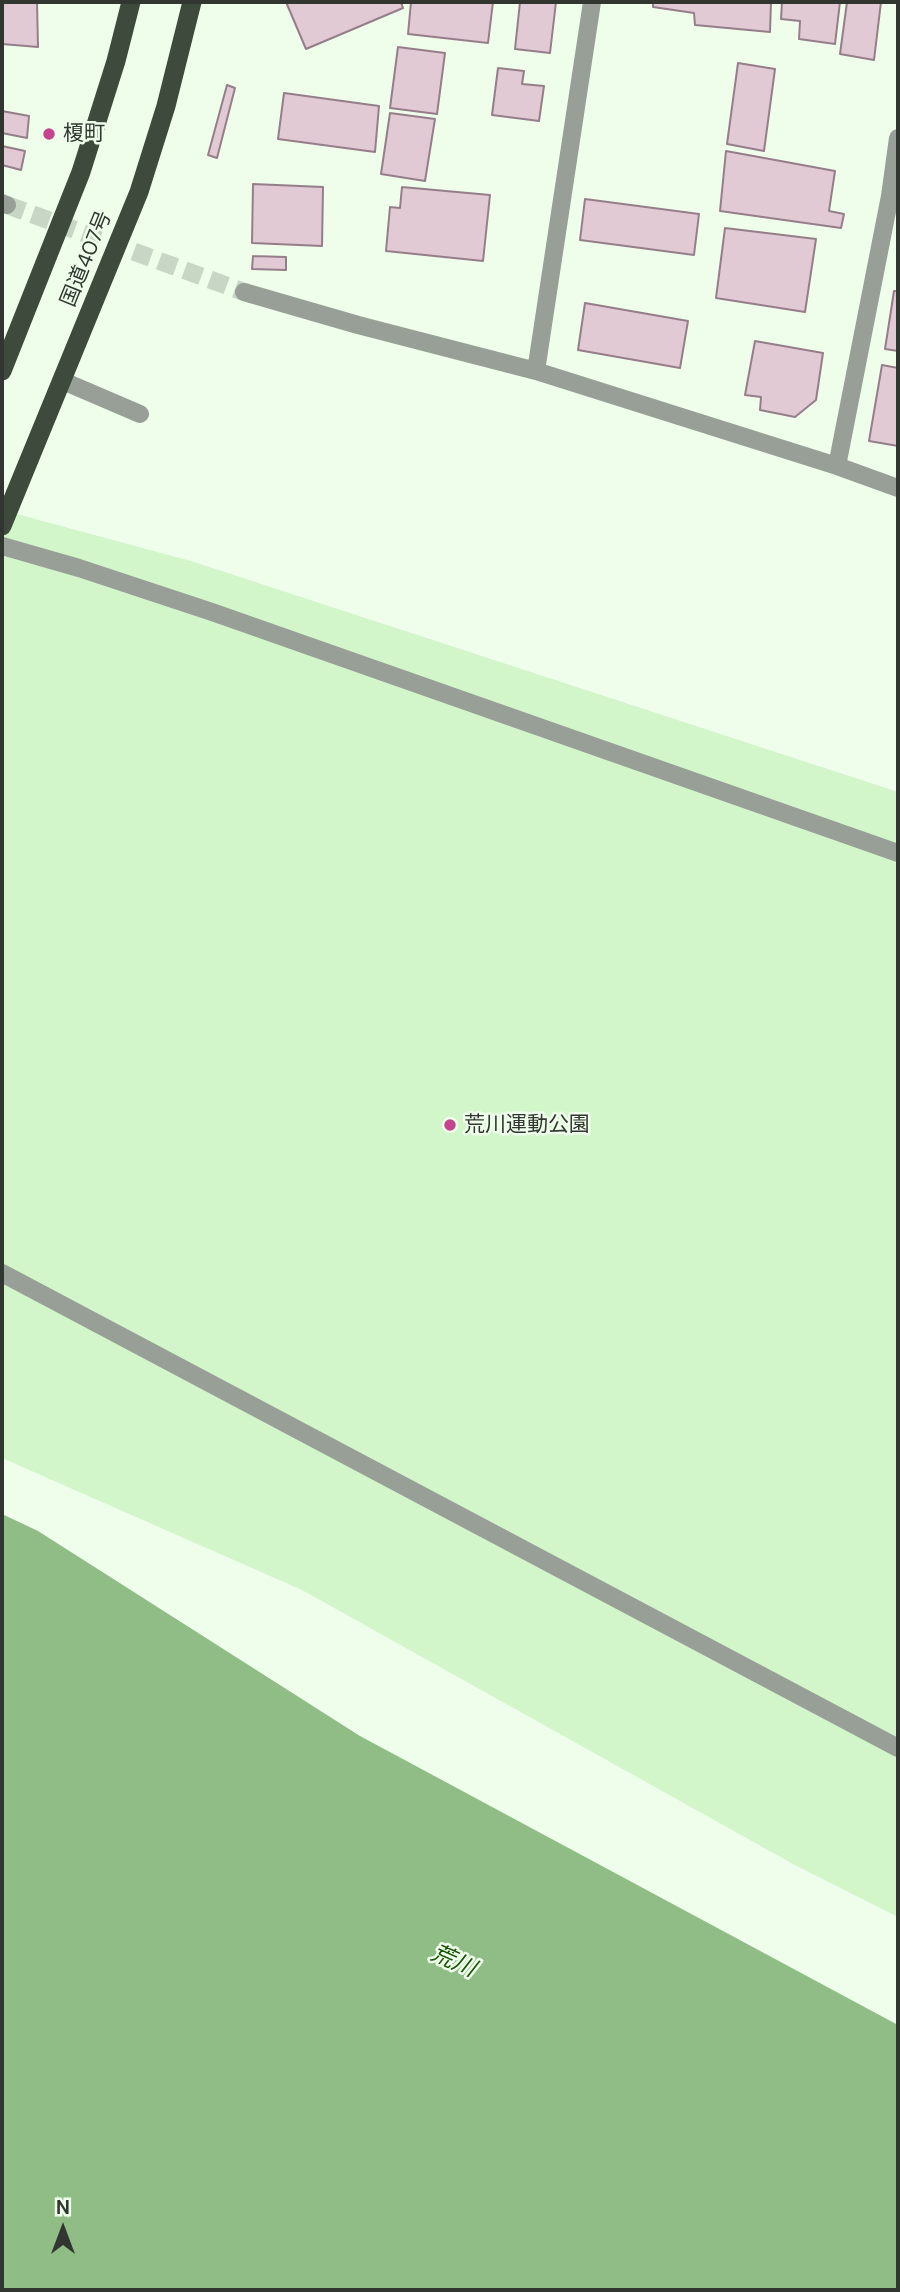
<!DOCTYPE html>
<meta charset="utf-8">
<style>
body{margin:0}
#map{position:relative;width:900px;height:2292px;overflow:hidden;background:#eefeeb;font-family:"DM Sans",sans-serif}
canvas{display:block}
.frame{position:absolute;inset:0;border:4px solid #313730;pointer-events:none}
.north{position:absolute;left:28px;top:2194px;width:70px;height:70px;-webkit-text-stroke:5px #eefeeb;paint-order:stroke;rotate:0deg;font-size:19px;font-weight:700;line-height:28px;text-align:center;color:#313730}
.north::after{content:'';display:block;margin:auto;width:24px;height:32px;background:#313730;clip-path:polygon(50% 0,100% 100%,50% 72%,0 100%)}
</style>
<div id="map">
<canvas width="900" height="2292"></canvas>
<div class="frame"></div>
<div class="north">N</div>
</div>
<script>
const context = document.querySelector('canvas').getContext('2d');
context.lineJoin = 'round';
function fill(path, color) { context.fillStyle = color; context.fill(path, 'evenodd'); }
const toPath = rows => new Path2D(rows.map(r => 'M' + r).join(''));
function strokePath(path, color, width, dash) { context.strokeStyle = color; context.lineWidth = width; context.lineCap = dash ? 'butt' : 'round'; context.setLineDash(dash || []); context.stroke(path); }
function label(font, color, halo, rows, align = 'center') {
  context.font = font + ' "DM Sans","Noto Sans JP",sans-serif'; context.lineWidth = 5; context.setLineDash([]); context.textBaseline = 'middle'; context.strokeStyle = halo; context.fillStyle = color; for (const [text, x, y, turn = 0] of rows) {
    context.save(); context.translate(x, y); context.rotate((+turn || 0) * Math.PI / 180); context.textAlign = isNaN(turn) ? turn : align; if (halo) context.strokeText(text, 0, 0); context.fillText(text, 0, 0); context.restore();
  }
}
const green = toPath([
 [2,510,194,562,898,792,898,1917,793,1864,302,1590,2,1458]
]);
const water = toPath([
 [2,1514,38,1531,360,1736,898,2025,898,2290,2,2290]
]);
const building = toPath([
 [2,2,37,2,38,47,2,44,2,2],
 [286,2,401,2,403,8,306,49,286,2],
 [411,2,493,2,488,43,408,34,411,2],
 [520,2,556,2,550,53,515,49,520,2],
 [653,2,771,2,770,32,695,25,694,13,653,7,653,2],
 [782,2,840,2,835,44,799,39,800,21,781,19,782,2],
 [847,2,881,2,874,60,840,54,847,2],
 [398,47,445,53,437,114,390,108,398,47],
 [738,63,775,69,764,151,727,144,738,63],
 [498,68,524,71,522,84,544,86,539,121,492,115,498,68],
 [227,85,235,88,217,158,208,155,227,85],
 [284,93,379,106,375,152,278,139,284,93],
 [2,111,29,116,27,138,2,133,2,111],
 [390,113,435,119,425,181,381,174,390,113],
 [2,146,25,151,21,170,2,165,2,146],
 [726,151,835,171,829,211,844,214,841,228,720,211,726,151],
 [253,184,323,187,322,246,252,243,253,184],
 [402,187,490,195,483,261,386,251,390,207,400,208,402,187],
 [585,199,699,214,694,255,580,240,585,199],
 [725,228,816,239,805,312,716,298,725,228],
 [253,256,286,257,286,270,252,269,253,256],
 [894,291,898,291,898,351,885,349,894,291],
 [585,303,688,321,680,368,578,350,585,303],
 [755,341,823,353,816,400,795,417,760,410,761,397,745,395,755,341],
 [882,365,898,368,898,446,869,441,882,365]
]);
const minorTunnel = toPath([
 [7,205,244,292]
]);
const service = toPath([
 [63,381,140,414],
 [2,546,79,568,212,612,898,853],
 [2,1273,898,1748]
]);
const minor = toPath([
 [2,203,7,205],
 [244,292,358,325,536,371,837,466,898,488],
 [536,371,592,2],
 [837,466,890,196,898,138]
]);
const trunk = toPath([
 [2,371,81,172,116,61,131,2],
 [2,526,139,192,166,106,192,2]
]);
const markers = [
 [49,134,7,"#c5448e"],
 [450,1125,7,"#c5448e"]
];
const poiNames = [
 ["榎町",63,134],
 ["荒川運動公園",464,1125]
];
const streetNames = [
 ["国道407号",87,259,-68]
];
const waterNames = [
 ["荒川",453,1962,24]
];
fill(green, '#d2f5ca');
fill(water, '#90bd85');
fill(building, '#e2cad5');
strokePath(building, '#957e89', 2);
strokePath(minorTunnel, '#c8d6c6', 18, [18, 9]);
strokePath(service, '#989f97', 18);
strokePath(minor, '#989f97', 18);
strokePath(trunk, '#3e4a3c', 19);
for (const [x, y, r, color] of markers) { const dot = new Path2D(); dot.arc(x, y, r, 0, 2 * Math.PI); context.fillStyle = color; context.fill(dot); strokePath(dot, '#eefeeb', 2.5); }
label('21px', '#313730', '#eefeeb', poiNames, 'left');
label('21px', '#313730', '#eefeeb', streetNames);
label('italic 23px', '#195505', '#eefeeb', waterNames);
</script>
